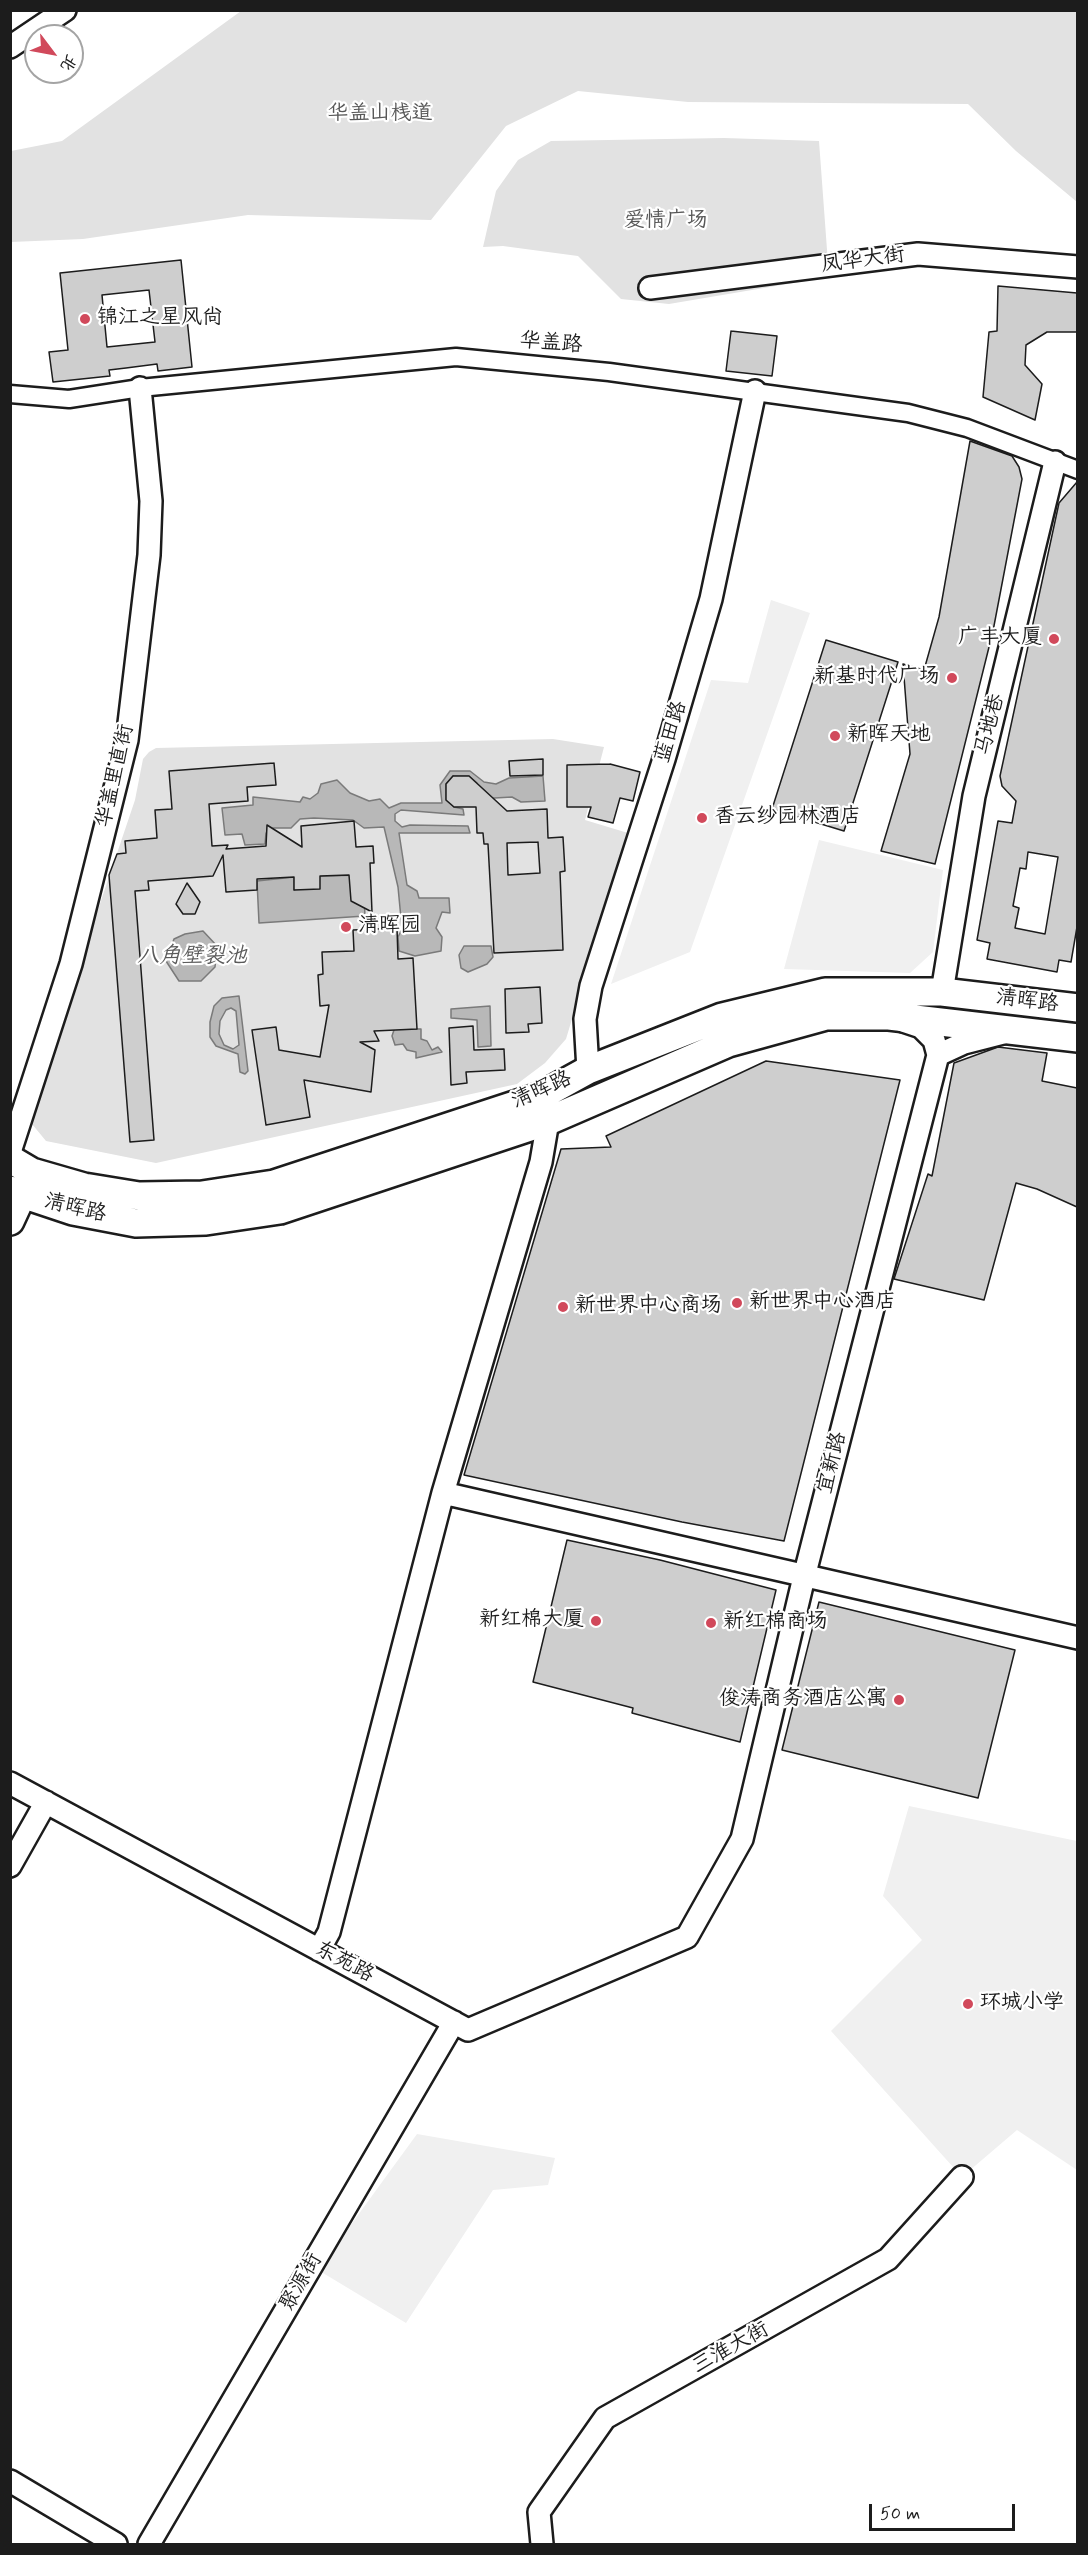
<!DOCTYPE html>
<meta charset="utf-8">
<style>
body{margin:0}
#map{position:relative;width:1088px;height:2555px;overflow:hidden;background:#fff;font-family:Mynerve,"LXGW WenKai TC",sans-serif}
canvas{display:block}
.frame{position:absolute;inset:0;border:12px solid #1c1c1c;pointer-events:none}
.north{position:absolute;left:24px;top:24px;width:60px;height:60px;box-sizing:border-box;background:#fff;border:2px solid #a4a4a4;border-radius:50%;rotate:122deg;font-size:16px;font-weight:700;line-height:24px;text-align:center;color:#1c1c1c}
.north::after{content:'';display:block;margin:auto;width:21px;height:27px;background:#d1495b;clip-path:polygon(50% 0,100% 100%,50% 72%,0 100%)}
.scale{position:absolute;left:869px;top:2504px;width:146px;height:27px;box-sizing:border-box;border:3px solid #1c1c1c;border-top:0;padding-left:8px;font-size:18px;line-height:21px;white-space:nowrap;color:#1c1c1c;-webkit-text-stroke:4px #fff;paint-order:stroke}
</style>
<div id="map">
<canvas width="1088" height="2555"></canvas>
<div class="frame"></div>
<div class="north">北</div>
<div class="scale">50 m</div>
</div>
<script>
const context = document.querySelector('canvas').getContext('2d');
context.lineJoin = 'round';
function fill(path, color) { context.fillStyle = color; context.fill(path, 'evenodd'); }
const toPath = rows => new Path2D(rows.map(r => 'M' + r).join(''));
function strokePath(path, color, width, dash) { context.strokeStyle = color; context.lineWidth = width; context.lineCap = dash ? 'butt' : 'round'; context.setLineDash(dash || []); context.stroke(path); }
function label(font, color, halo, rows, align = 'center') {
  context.font = font + ' Mynerve,"LXGW WenKai TC",sans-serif'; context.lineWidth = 4.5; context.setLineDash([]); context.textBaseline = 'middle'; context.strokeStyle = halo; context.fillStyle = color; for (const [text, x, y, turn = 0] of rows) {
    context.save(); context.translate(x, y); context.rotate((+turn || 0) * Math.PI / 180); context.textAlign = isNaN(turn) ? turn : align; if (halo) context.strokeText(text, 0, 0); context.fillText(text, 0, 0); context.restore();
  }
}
const built = toPath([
 [771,600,810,613,690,952,611,984,711,680,748,683],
 [819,840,943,870,933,952,910,973,784,969],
 [909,1806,1077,1841,1077,2170,1017,2130,962,2177,831,2031,922,1940,883,1896],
 [417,2134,555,2158,548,2185,493,2190,406,2323,318,2270]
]);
const green = toPath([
 [241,11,1077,11,1077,202,1016,151,968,104,688,102,578,91,506,126,431,220,248,215,83,239,11,242,11,151,62,141],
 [724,138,819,141,829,277,669,304,621,299,578,256,503,246,483,247,496,191,518,160,551,141],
 [553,739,604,747,585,820,628,833,566,1039,545,1063,517,1084,156,1163,46,1141,32,1124,60,1022,135,800,143,759,149,752,156,748]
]);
const water = toPath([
 [450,771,470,771,484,782,496,784,509,778,543,776,545,801,521,802,512,797,477,799,477,783,469,776,453,776,446,784,446,800,454,807,463,809,464,815,401,810,395,814,395,821,402,827,410,825,468,826,470,833,399,833,407,885,417,891,419,898,449,898,450,913,442,912,436,928,442,937,441,951,415,956,399,951,398,937,402,929,398,887,384,827,364,828,353,820,314,818,300,819,291,828,273,828,266,833,265,844,245,845,242,834,225,835,222,808,253,805,253,797,300,802,303,797,310,799,318,793,321,784,337,780,350,793,369,801,380,799,389,808,401,803,442,803,440,785,450,771],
 [363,875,365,916,259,923,257,881,294,877,294,890,320,876,363,875],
 [203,931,217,946,215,967,201,981,179,981,166,961,174,939,185,934,203,931],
 [464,946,491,946,493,957,487,964,468,972,461,968,459,955,464,946],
 [239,996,248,1071,245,1074,240,1072,238,1054,216,1046,210,1037,210,1022,214,1006,222,998,239,996],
 [231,1008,236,1011,239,1045,233,1049,224,1045,219,1034,220,1021,226,1010,231,1008],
 [490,1006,491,1046,478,1047,477,1020,451,1018,451,1009,490,1006],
 [401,1009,405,1029,421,1029,421,1039,427,1041,432,1050,438,1047,442,1052,416,1058,416,1052,407,1050,403,1044,395,1045,392,1036,401,1009]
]);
const building = toPath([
 [181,260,192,367,158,371,157,364,126,368,109,370,110,376,53,382,49,352,68,350,60,273,181,260],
 [149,290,155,342,107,347,102,295,149,290],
 [998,286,1077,293,1077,332,1047,332,1026,345,1025,365,1042,384,1035,420,983,397,989,332,997,331,998,286],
 [731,331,777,336,772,376,726,371,731,331],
 [970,441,1012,456,1019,467,1022,479,993,631,935,864,881,851,910,754,903,664,924,670,939,617,970,441],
 [1077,482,1077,927,1071,962,1059,960,1057,972,987,959,990,943,977,940,998,821,1012,823,1016,801,1002,786,1000,776,1059,503,1077,482],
 [1028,852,1058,857,1045,934,1015,928,1019,908,1013,906,1020,868,1026,869,1028,852],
 [826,640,898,662,844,831,772,809,826,640],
 [543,759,543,775,510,776,509,761,543,759],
 [274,763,276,785,247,787,248,801,209,804,212,846,228,845,226,849,266,846,267,825,302,847,301,826,354,821,356,847,373,846,374,863,370,863,372,912,351,901,349,875,320,876,320,889,294,890,294,877,257,879,257,890,226,892,223,855,213,876,148,881,149,890,135,891,154,1140,130,1142,109,875,117,854,126,853,125,841,157,838,155,810,172,809,169,771,274,763],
 [610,764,640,772,633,801,620,798,613,823,588,817,591,807,567,807,567,765,610,764],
 [453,776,469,776,507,811,547,809,548,838,563,837,565,871,560,872,563,950,494,953,488,844,484,844,483,833,477,833,476,807,454,807,446,800,446,784,453,776],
 [538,842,540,873,508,875,507,843,538,842],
 [187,883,200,902,195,914,183,914,176,904,187,883],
 [397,928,398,959,413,958,417,1029,374,1031,379,1041,360,1042,375,1050,371,1092,304,1080,310,1117,266,1125,252,1030,276,1027,279,1050,320,1057,329,1005,320,1006,318,975,323,974,322,952,354,951,353,930,397,928],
 [540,987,542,1023,528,1024,529,1032,506,1033,505,989,540,987],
 [473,1026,474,1050,504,1049,505,1070,466,1072,467,1083,451,1085,449,1028,473,1026],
 [998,1047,1047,1053,1042,1081,1077,1088,1077,1207,1037,1189,1016,1183,984,1300,894,1279,928,1174,932,1176,954,1063,998,1047],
 [766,1061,900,1080,784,1541,682,1522,464,1475,561,1149,611,1147,606,1136,766,1061],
 [567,1540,660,1560,776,1590,740,1742,632,1713,633,1708,533,1682,567,1540],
 [819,1602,1015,1650,978,1798,782,1750,819,1602]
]);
const pedestrian = toPath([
 [10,394,69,399,140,388,456,357,609,372,908,413,967,428,1078,470]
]);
const minor = toPath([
 [10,47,65,10],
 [650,288,918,254,1078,267],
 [942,992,974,796,1055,462],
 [903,1021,921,1027,934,1040,938,1055],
 [588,1070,585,1019,591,986,664,759,711,599,755,391],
 [10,1152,71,964,127,740,149,555,151,501,140,388],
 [443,1493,541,1162,548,1121],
 [10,1783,468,2030,687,1937,742,1839,804,1577,938,1055,964,1043,1003,1033],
 [10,1866,46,1802],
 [319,1950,329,1932,443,1493,1078,1638],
 [10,2481,116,2544],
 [149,2544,454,2022],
 [542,2544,539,2512,605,2418,888,2259,962,2177]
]);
const tertiary = toPath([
 [10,1159,32,1172,84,1187,139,1196,202,1195,274,1184,539,1097,588,1070,722,1017,825,992,942,992,1078,1008],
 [10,1190,73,1211,136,1223,206,1221,280,1210,548,1121,728,1043,826,1016,889,1016,1078,1038],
 [10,1221,28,1182]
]);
const markers = [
 [85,319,6,"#d1495b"],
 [1054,639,6,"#d1495b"],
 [952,678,6,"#d1495b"],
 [835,736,6,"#d1495b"],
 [702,818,6,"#d1495b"],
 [346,927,6,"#d1495b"],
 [737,1303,6,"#d1495b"],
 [563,1307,6,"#d1495b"],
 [596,1621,6,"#d1495b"],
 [711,1623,6,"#d1495b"],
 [899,1700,6,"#d1495b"],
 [968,2004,6,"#d1495b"]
];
const parkNames = [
 ["华盖山栈道",380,115],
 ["爱情广场",666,222]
];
const streetNames = [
 ["凤华大街",863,261,-7],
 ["华盖路",551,344,5],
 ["马地巷",991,725,-76],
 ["蓝田路",672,732,-73],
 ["华盖里直街",116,776,-77],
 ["清晖路",1027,1002,7],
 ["清晖路",542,1091,-24],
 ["清晖路",75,1209,13],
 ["宜新路",833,1463,-76],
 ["东苑路",344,1963,28],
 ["聚源街",302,2283,-60],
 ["三淮大街",731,2349,-29]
];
const poiNames = [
 ["锦江之星风尚",97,319],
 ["广丰大厦",1042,639,"right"],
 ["新基时代广场",940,678,"right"],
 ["新晖天地",847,736],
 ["香云纱园林酒店",714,818],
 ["清晖园",358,927],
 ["新世界中心酒店",749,1303],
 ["新世界中心商场",575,1307],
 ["新红棉大厦",584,1621,"right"],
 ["新红棉商场",723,1623],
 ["俊涛商务酒店公寓",887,1700,"right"],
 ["环城小学",980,2004]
];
const waterNames = [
 ["八角壁裂池",192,957]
];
fill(built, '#f0f0f0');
fill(green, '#e2e2e2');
fill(water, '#b8b8b8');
strokePath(water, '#7a7a7a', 1.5);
fill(building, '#cecece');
strokePath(building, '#1c1c1c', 1.5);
strokePath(pedestrian, '#1c1c1c', 21);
strokePath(minor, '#1c1c1c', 26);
strokePath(tertiary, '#1c1c1c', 32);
strokePath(pedestrian, '#fff', 16);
strokePath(minor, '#fff', 21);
strokePath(tertiary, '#fff', 27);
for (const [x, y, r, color] of markers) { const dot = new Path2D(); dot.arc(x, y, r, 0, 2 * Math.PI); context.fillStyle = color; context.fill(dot); strokePath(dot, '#fff', 2); }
label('21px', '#575757', '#fff', parkNames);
label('21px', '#1c1c1c', '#fff', streetNames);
label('21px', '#1c1c1c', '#fff', poiNames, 'left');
label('italic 22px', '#5a5a5a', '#fff', waterNames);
</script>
